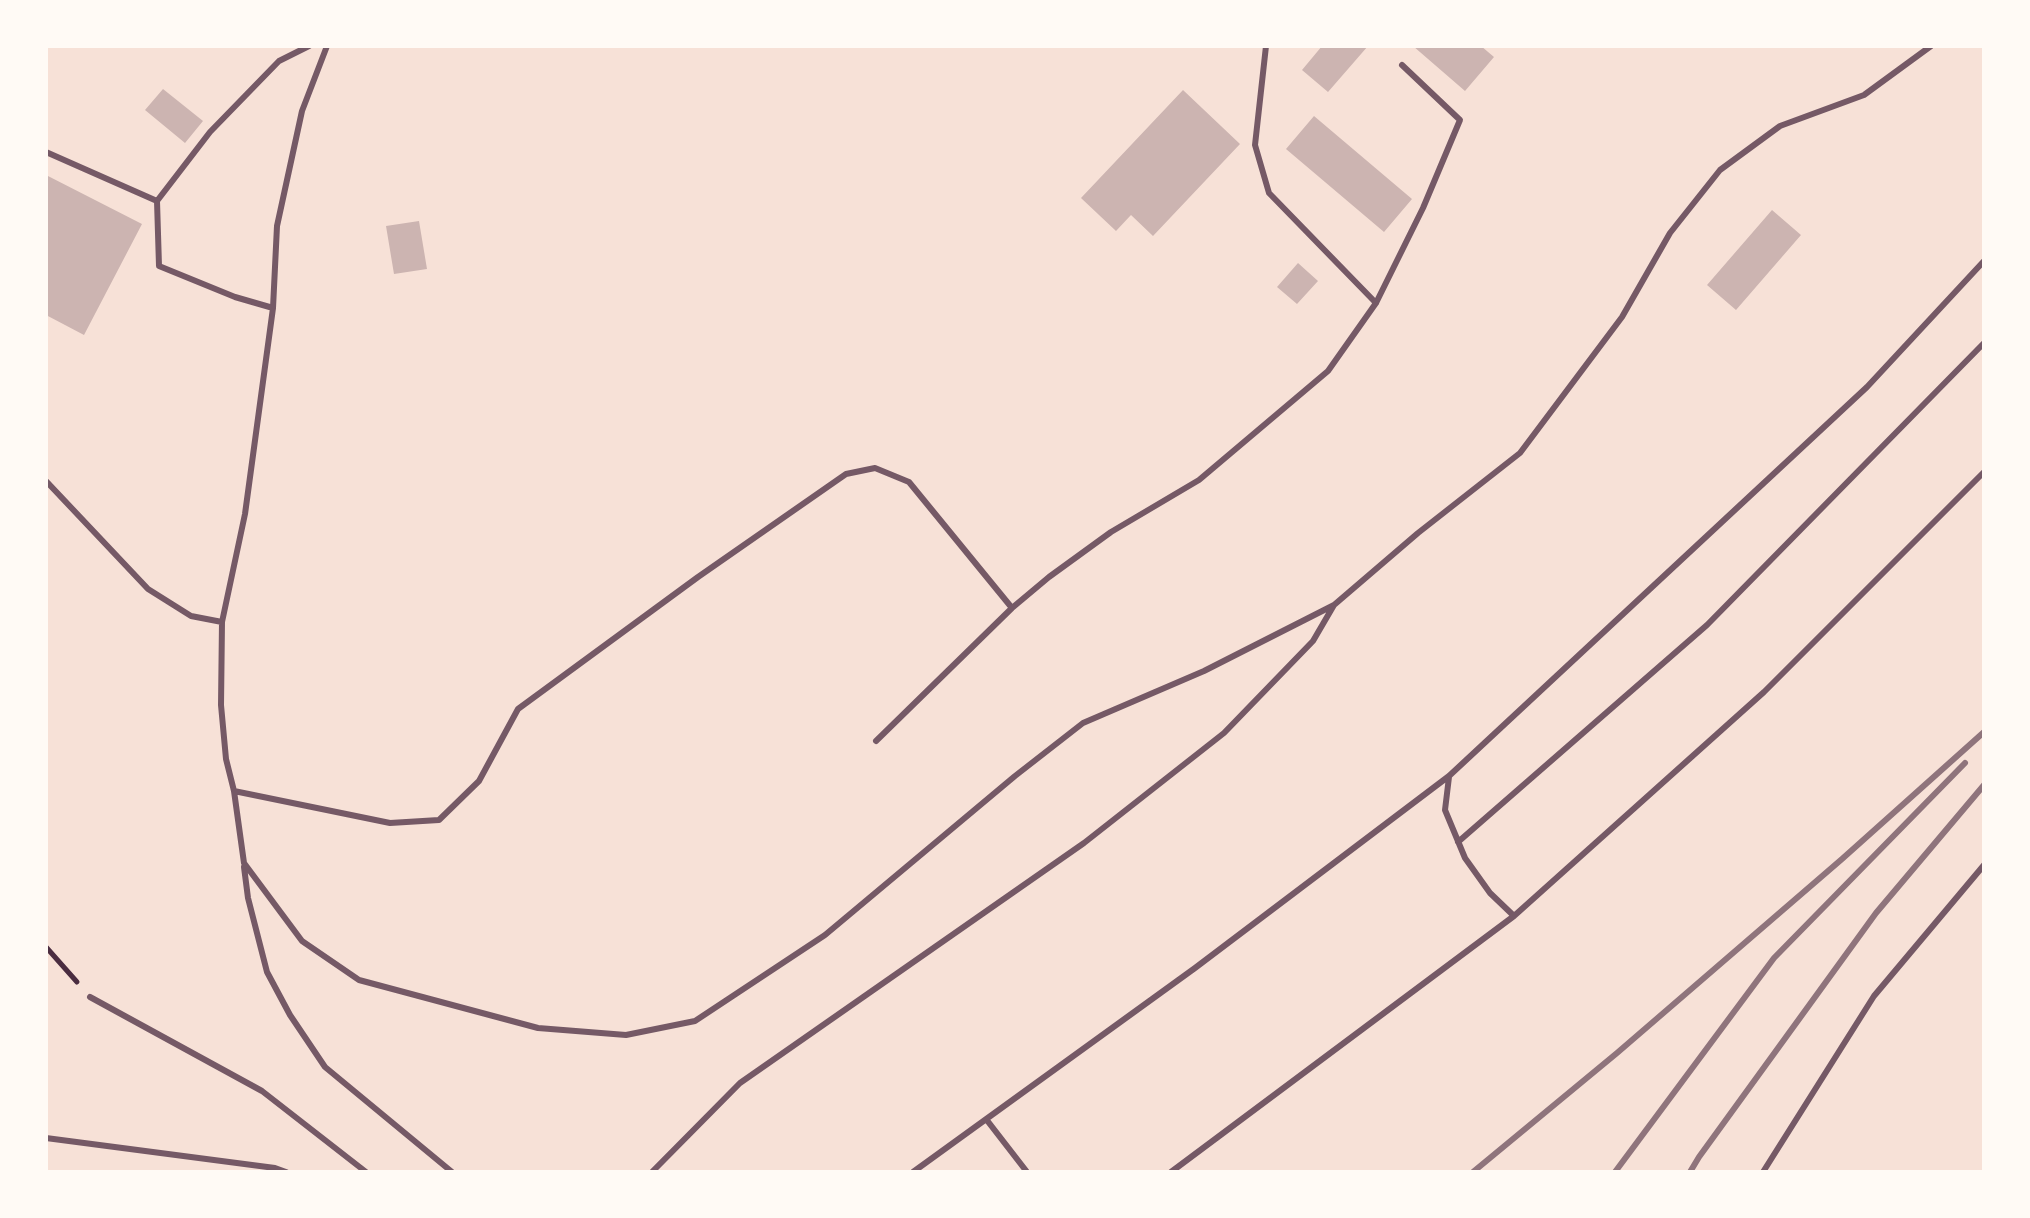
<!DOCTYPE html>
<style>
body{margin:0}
#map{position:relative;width:2030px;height:1218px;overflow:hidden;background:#f7e1d7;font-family:Inter,sans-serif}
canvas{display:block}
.frame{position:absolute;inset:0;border:48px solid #fffaf5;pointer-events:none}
</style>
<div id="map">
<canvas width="2030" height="1218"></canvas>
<div class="frame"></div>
</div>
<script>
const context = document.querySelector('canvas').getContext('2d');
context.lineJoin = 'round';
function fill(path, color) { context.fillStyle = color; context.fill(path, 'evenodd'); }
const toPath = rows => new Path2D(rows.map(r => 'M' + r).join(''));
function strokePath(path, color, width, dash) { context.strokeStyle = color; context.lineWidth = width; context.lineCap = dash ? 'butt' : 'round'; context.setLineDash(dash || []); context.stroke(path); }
const building = toPath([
 [1322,46,1368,46,1328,92,1302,70],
 [1413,46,1481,46,1494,57,1465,91],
 [163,89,203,121,185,143,145,110],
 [1183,90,1240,144,1153,236,1131,215,1116,231,1081,198],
 [1314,116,1412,199,1384,232,1286,149],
 [46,175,142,224,84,335,46,315],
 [1772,210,1801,235,1736,310,1707,285],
 [419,221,427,269,394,274,386,226],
 [1298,263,1318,281,1297,304,1277,287]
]);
const path = toPath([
 [46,947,77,982]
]);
const service = toPath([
 [327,46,302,111,277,226,273,308,245,514,222,622,221,705,226,759,234,791,244,863,302,941,359,980,538,1028,626,1035,695,1021,825,935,1015,776,1083,723,1204,671,1334,605,1418,533,1520,453,1622,317,1670,233,1720,170,1780,126,1864,95,1931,46],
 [1266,46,1255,145,1269,193,1376,303],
 [46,152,157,201,210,132,279,61,309,46],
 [157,201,159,266,235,297,273,308],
 [46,481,148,589,191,616,222,622],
 [876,741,1012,608,1049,577,1111,532,1199,480,1328,371,1376,303,1423,208,1460,120,1402,65],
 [1449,777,1445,810,1465,858,1490,893,1514,916,1764,692,1984,472],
 [234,791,390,823,439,820,479,781,518,709,698,577,846,474,875,468,909,482,1012,608],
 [1458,842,1707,625,1984,343],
 [244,867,248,898,267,972,290,1015,325,1067,452,1172],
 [90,997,262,1091,366,1172],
 [986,1119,1027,1172],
 [46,1138,275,1168,286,1172],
 [652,1172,740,1083,1084,843,1224,733,1313,641,1334,605],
 [913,1172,1195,968,1449,776,1867,387,1984,261],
 [1171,1172,1514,916],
 [1763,1172,1874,996,1984,865]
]);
const rail = toPath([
 [1473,1172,1617,1053,1842,859,1984,732],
 [1615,1172,1774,958,1965,763],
 [1690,1172,1699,1157,1876,913,1984,785]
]);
fill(building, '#ccb4b1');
strokePath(path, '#4a2c40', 5);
strokePath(service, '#755966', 6);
strokePath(rail, '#8f747c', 6);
</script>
